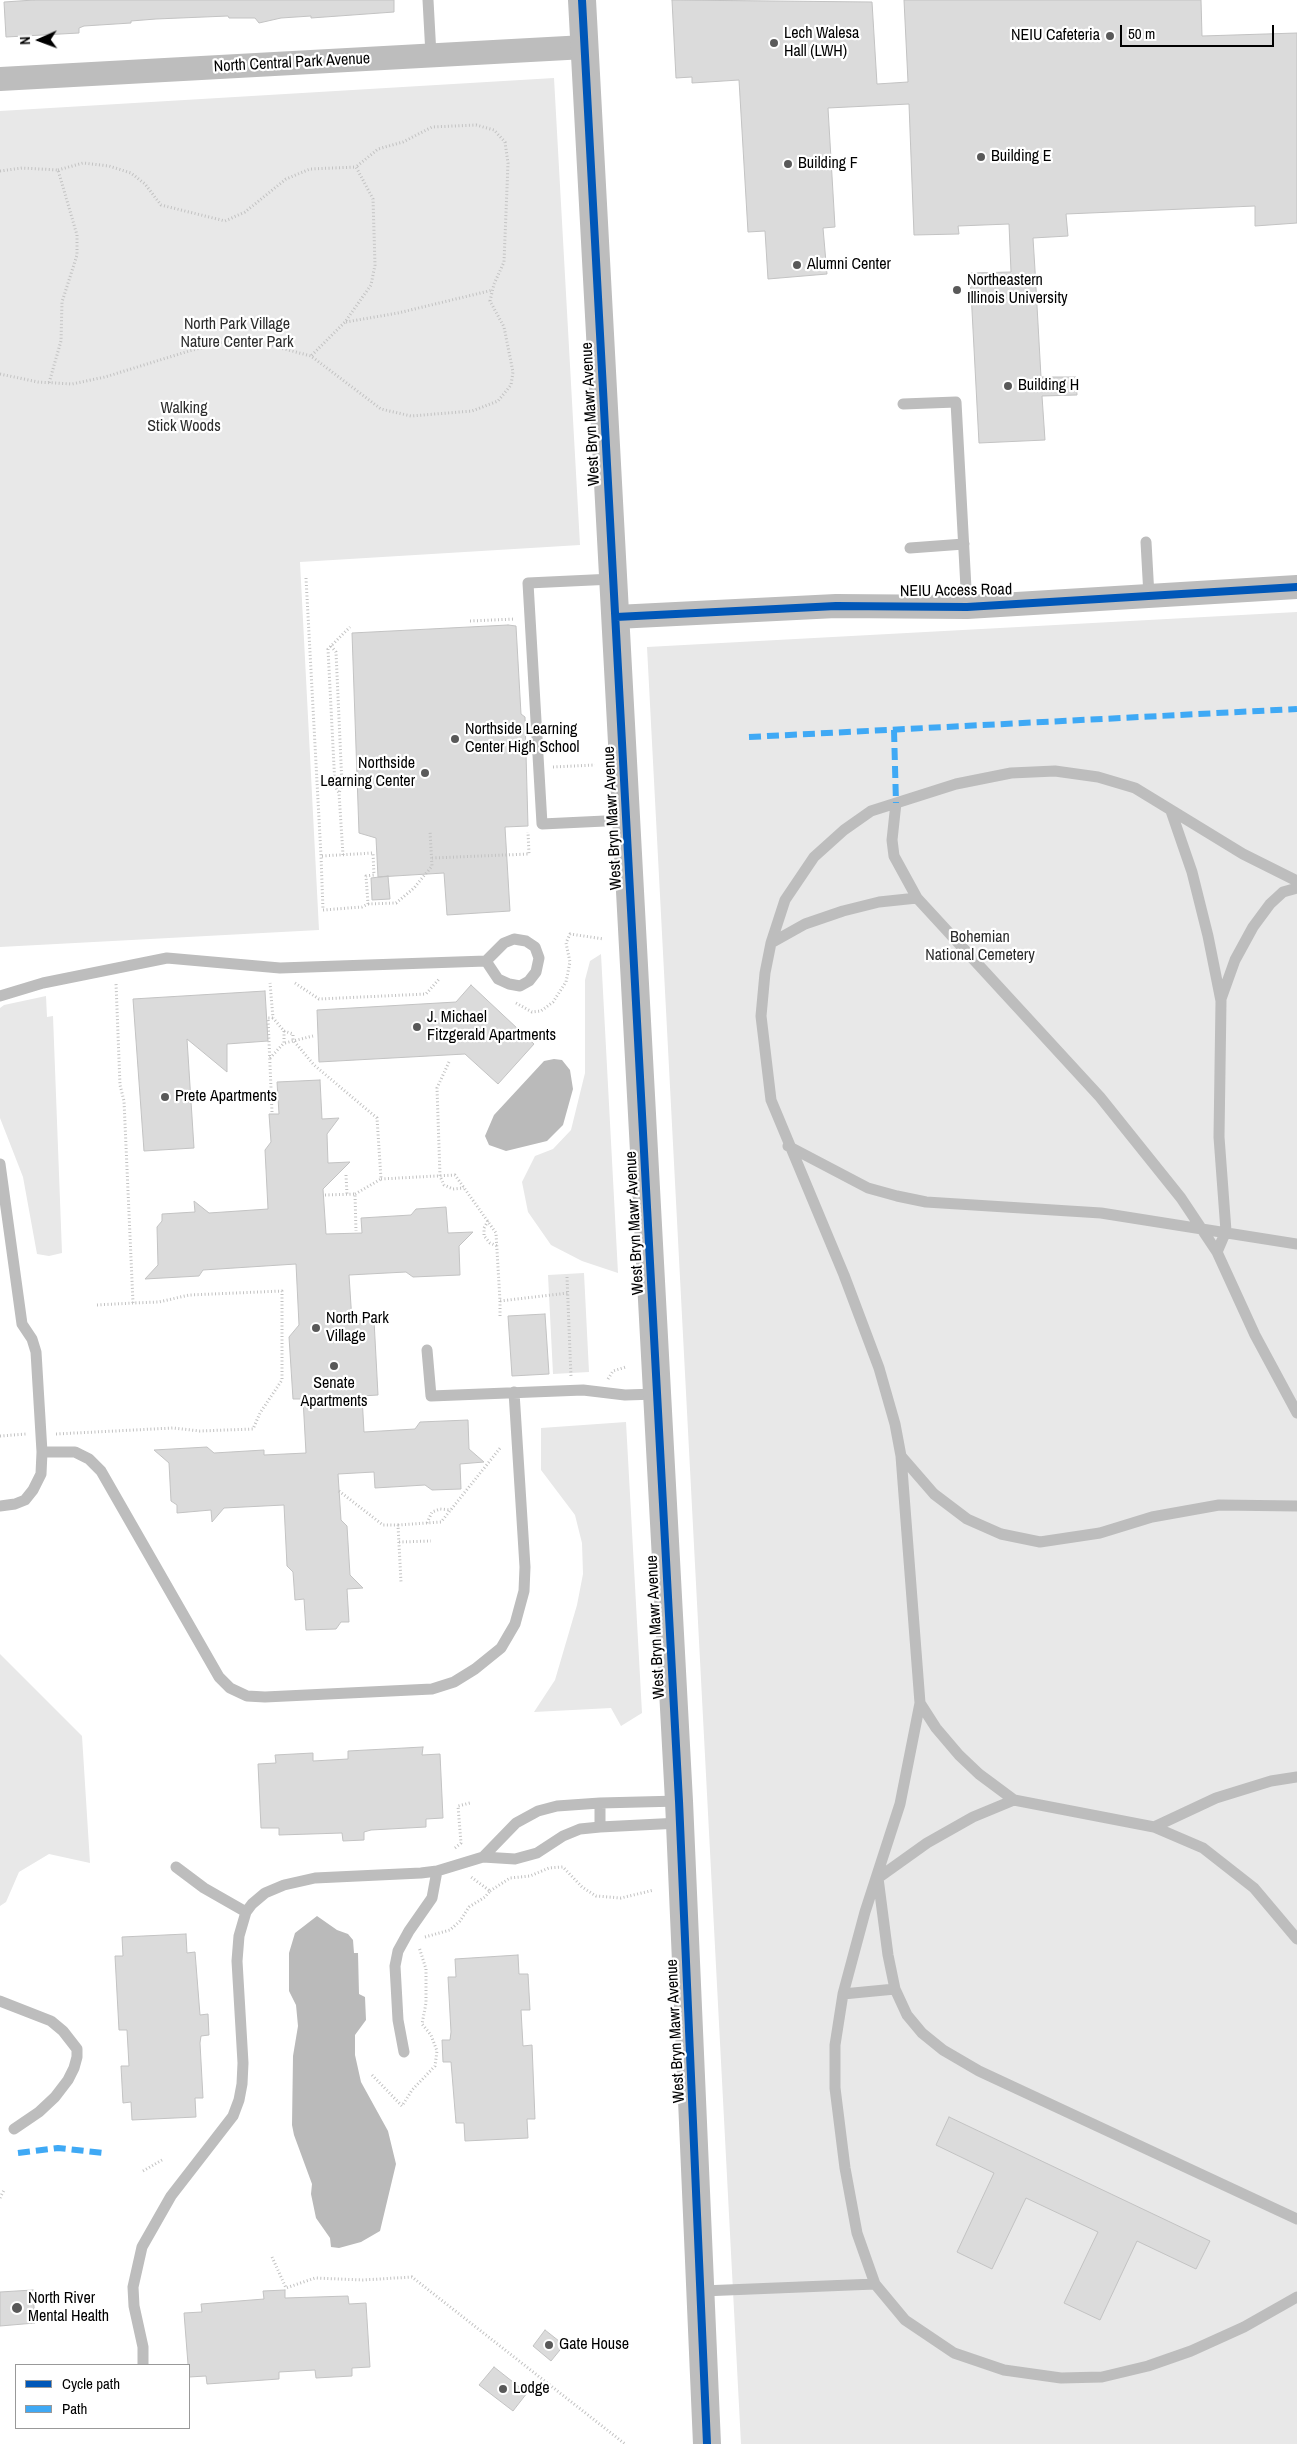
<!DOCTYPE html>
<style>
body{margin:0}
#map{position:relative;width:1297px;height:2444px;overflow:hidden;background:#fff;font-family:"Archivo Narrow",sans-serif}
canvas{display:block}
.legend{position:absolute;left:15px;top:2364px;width:175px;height:65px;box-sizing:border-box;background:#fff;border:1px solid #999;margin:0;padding:6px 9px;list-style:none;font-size:15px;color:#000}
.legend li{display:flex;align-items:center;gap:10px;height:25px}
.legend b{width:25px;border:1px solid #999}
.north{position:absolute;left:15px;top:15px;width:50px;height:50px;-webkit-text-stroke:4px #fff;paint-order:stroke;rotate:268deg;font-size:14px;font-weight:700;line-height:20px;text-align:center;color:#000}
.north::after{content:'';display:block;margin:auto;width:18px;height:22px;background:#000;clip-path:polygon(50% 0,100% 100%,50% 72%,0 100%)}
.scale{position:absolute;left:1120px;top:25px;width:154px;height:22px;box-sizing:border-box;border:2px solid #000;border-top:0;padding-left:6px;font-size:15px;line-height:18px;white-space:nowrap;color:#000;-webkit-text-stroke:4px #fff;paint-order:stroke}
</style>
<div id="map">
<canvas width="1297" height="2444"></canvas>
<ul class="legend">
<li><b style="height:6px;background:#0057b8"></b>Cycle path</li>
<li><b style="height:6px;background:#3fa9f5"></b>Path</li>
</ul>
<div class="north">N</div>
<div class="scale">50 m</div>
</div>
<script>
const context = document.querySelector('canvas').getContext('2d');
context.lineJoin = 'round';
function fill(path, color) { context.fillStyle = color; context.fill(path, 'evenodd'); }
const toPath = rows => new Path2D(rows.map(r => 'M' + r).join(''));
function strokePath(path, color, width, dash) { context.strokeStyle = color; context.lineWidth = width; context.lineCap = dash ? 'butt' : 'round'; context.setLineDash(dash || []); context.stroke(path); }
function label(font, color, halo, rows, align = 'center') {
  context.font = font + ' "Archivo Narrow",sans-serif'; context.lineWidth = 4.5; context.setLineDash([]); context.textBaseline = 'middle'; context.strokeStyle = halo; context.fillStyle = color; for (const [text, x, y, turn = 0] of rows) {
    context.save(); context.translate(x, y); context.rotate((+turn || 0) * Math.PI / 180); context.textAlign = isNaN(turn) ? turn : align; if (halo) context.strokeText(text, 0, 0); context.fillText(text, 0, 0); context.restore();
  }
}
const green = toPath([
 [554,78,580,545,300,562,319,930,0,947,0,111],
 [1297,612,1297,2444,741,2444,647,647],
 [601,954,618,1273,582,1261,551,1245,528,1212,522,1182,535,1156,553,1149,571,1130,585,1073,585,980,590,961],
 [46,996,47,1017,53,1016,62,1253,49,1256,37,1254,23,1177,0,1118,0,1008,4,1005],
 [584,1273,589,1372,553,1374,548,1275],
 [626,1422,642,1713,621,1726,611,1708,534,1712,555,1680,577,1605,583,1574,582,1543,575,1515,541,1470,541,1428],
 [0,1654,82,1736,90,1863,49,1854,19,1872,6,1902,0,1906]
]);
const water = toPath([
 [554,1059,562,1060,570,1070,573,1089,563,1125,547,1141,506,1151,489,1145,485,1136,494,1115,544,1061],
 [317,1916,337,1930,348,1934,353,1940,354,1953,358,1953,359,1994,365,1997,366,2020,355,2035,355,2055,361,2082,388,2131,396,2164,380,2231,361,2242,339,2248,331,2247,330,2238,316,2218,311,2194,312,2184,294,2135,292,2125,293,2056,298,2026,296,2005,289,1991,289,1953,295,1933]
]);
const building = toPath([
 [34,0,394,0,394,12,311,18,311,16,281,18,259,23,255,18,229,18,228,16,156,19,131,21,131,23,84,26,79,28,79,33,6,37,4,2,34,0],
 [672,0,872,2,877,84,908,82,904,0,1201,0,1202,36,1297,33,1297,223,1255,226,1255,206,1066,214,1068,236,1033,238,1035,270,1041,377,1076,377,1077,395,1042,396,1045,440,979,443,970,273,1011,272,1009,224,958,226,959,234,914,235,909,104,828,108,835,227,823,228,827,274,768,279,765,231,748,232,739,80,692,83,692,77,676,78,672,0],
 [508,625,516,626,521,714,525,717,528,826,505,827,510,911,447,915,444,873,378,877,376,838,359,833,352,633,508,625],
 [388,876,390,899,372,900,371,878,388,876],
 [471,985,534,1044,498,1084,465,1054,319,1062,317,1010,456,1002,471,985],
 [265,991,268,1041,227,1044,227,1072,187,1039,194,1148,144,1151,133,999,265,991],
 [320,1080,322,1119,339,1118,327,1134,328,1163,350,1162,323,1189,326,1234,362,1233,361,1218,411,1215,416,1209,446,1207,448,1233,473,1232,459,1246,460,1275,413,1277,406,1272,349,1275,352,1321,374,1320,378,1395,362,1396,364,1432,415,1429,420,1422,468,1420,469,1449,484,1462,460,1464,461,1489,432,1490,425,1485,375,1488,374,1472,338,1474,341,1520,347,1526,350,1575,363,1588,347,1589,349,1622,341,1622,336,1629,306,1630,304,1599,295,1600,293,1572,287,1566,284,1505,224,1508,212,1522,211,1510,177,1513,177,1505,171,1501,169,1463,154,1450,207,1447,214,1453,264,1450,264,1455,306,1453,303,1399,293,1399,289,1337,299,1325,296,1264,203,1270,199,1276,145,1279,158,1265,157,1227,162,1221,162,1214,195,1212,194,1201,209,1213,268,1209,265,1150,271,1142,269,1114,279,1114,277,1082,320,1080],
 [545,1314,549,1374,512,1376,508,1316,545,1314],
 [423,1747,422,1755,440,1754,443,1818,426,1819,426,1827,371,1830,364,1832,364,1840,343,1841,342,1833,279,1835,279,1828,261,1828,258,1764,276,1763,275,1755,313,1753,313,1761,348,1759,348,1751,423,1747],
 [186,1934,187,1953,195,1952,200,2015,208,2014,209,2035,201,2036,200,2043,203,2098,195,2098,196,2117,132,2120,131,2102,123,2103,121,2066,129,2066,127,2030,119,2030,115,1956,123,1956,122,1937,186,1934],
 [518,1955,519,1974,528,1974,530,2010,521,2010,523,2046,532,2045,535,2119,527,2119,528,2138,465,2141,464,2123,456,2123,451,2062,443,2062,442,2040,450,2040,451,2032,448,1977,456,1977,455,1959,518,1955],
 [949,2117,1210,2241,1196,2269,1137,2241,1100,2320,1064,2303,1098,2232,1026,2198,992,2269,957,2252,994,2173,936,2145,949,2117],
 [33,2290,35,2323,0,2326,0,2292,33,2290],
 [285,2290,285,2298,348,2296,349,2304,366,2303,370,2367,352,2368,352,2376,316,2378,315,2370,279,2372,279,2379,207,2384,206,2376,189,2377,184,2313,202,2312,201,2304,264,2299,263,2291,285,2290],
 [545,2330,564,2345,551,2361,533,2346,545,2330],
 [494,2367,527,2393,513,2411,479,2385,494,2367]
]);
const path = toPath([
 [58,170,83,163,109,166,131,173,145,184,161,205,225,221,245,212,286,179,310,169,356,167,373,199,375,265,371,285,345,322,311,356],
 [0,171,22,168,58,170,77,235,77,255,62,302,61,341,49,383],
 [346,322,398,313,493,290],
 [0,374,38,382,72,384,105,377,189,351,227,341,246,339,311,356,381,409,411,416,472,411,498,401,511,385,513,372,504,327,490,301,494,284,504,262,508,163,505,142,494,130,476,125,432,127,403,142,378,149,356,167],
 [306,578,321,856,323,910,362,907,368,904,366,876,374,875,373,853,321,856],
 [470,621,515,619],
 [331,646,336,652,342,785,339,793],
 [500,753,522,751],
 [553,767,595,765],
 [343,855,339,793,335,786,328,649,350,627],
 [432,858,529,854,528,832],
 [368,904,396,903,414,888,432,866,430,831],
 [295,983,319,999,426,994,440,978],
 [516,1003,532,1012,541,1011,553,1002,566,982,570,962,566,943,570,934,604,939],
 [284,1031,293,1034,293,1040,314,1065,377,1118,381,1179,355,1194],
 [285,1043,313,1036],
 [270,1058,284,1043,284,1031,273,1018,270,983],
 [449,1062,437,1088,440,1176,444,1185,453,1189,464,1188],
 [272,1112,268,1018,273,1018],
 [346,1175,347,1194],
 [381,1179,455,1175,496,1233,500,1301,568,1293],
 [325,1195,355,1194,356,1231],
 [488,1221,484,1228,484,1236,490,1243,497,1246],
 [567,1277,571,1377],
 [500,1301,500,1316],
 [97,1305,133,1303],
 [608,1379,613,1371,626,1367],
 [56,1434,173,1428,200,1431,253,1429,260,1413,282,1380,282,1291,189,1295,159,1302,133,1303,124,1101,120,1085,116,983],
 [0,1436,26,1434],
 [339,1491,383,1525,398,1525,401,1582],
 [427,1523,432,1512,440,1509,451,1510],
 [398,1525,441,1522,501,1447],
 [399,1542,431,1541],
 [455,1848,461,1843,458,1806,470,1803],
 [490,1891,510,1878,530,1876,549,1868,563,1867,582,1887,596,1896,621,1898,654,1890],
 [425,1937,450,1930,460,1921,469,1907,485,1897,490,1891,471,1877],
 [372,2075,402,2106,412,2090,435,2066,437,2051,431,2035,422,2024,426,2003,426,1969,419,1947],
 [143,2171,162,2160],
 [0,2198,4,2190],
 [272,2257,286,2288,315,2278,363,2280,412,2277,625,2444]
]);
const service = toPath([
 [428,0,431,55],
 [903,404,956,402,967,607],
 [1146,542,1149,596],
 [910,548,964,544],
 [613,579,528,583,542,824,626,820],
 [896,803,892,840,894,856,917,898,1100,1097,1181,1198,1217,1252,1255,1335,1297,1413],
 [1171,811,1192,872,1208,936,1221,1001,1219,1137,1226,1231,1217,1252],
 [1297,881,1243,854,1135,788,1098,777,1055,771,1011,773,956,784,871,811,844,830,814,857,785,900,771,943,765,973,761,1016,771,1100,844,1275,879,1368,895,1424,901,1456,920,1703,900,1804,865,1912,843,1994,835,2045,835,2088,845,2168,857,2233,875,2284,905,2320,954,2353,1004,2370,1061,2378,1102,2377,1148,2366,1191,2351,1244,2327,1297,2297],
 [771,943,805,924,843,911,879,902,917,898],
 [0,996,43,983,167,958,280,968,486,961,504,943,514,939,526,941,535,947,539,958,536,972,529,981,520,986,509,984,498,979,486,961],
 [1221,999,1235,960,1253,927,1270,904,1283,892,1297,888],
 [788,1146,868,1188,897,1196,926,1202,1101,1213,1297,1244],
 [0,1164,22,1324,32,1339,36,1352,42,1452,41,1474,33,1490,25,1500,15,1504,0,1506],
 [427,1350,431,1396,583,1390,625,1395,657,1394],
 [42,1452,75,1452,89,1459,101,1471,219,1677,230,1688,247,1696,265,1697,432,1689,454,1682,475,1669,501,1648,515,1624,524,1591,525,1567,514,1392],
 [901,1456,934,1494,967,1519,1001,1534,1040,1542,1100,1533,1152,1517,1219,1505,1297,1506],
 [920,1703,936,1728,959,1755,979,1774,1014,1800,973,1817,927,1843,878,1878,888,1955,895,1989,907,2015,922,2033,943,2050,979,2071,1297,2219],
 [1014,1800,1154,1827,1203,1848,1254,1888,1297,1939],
 [679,1801,600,1803,600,1827,680,1823],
 [1154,1827,1216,1798,1271,1781,1297,1777],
 [483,1857,516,1823,538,1811,557,1806,600,1803],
 [176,1867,204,1888,246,1912],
 [843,1994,895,1989],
 [0,2001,51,2021,63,2031,77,2049,77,2057,74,2068,68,2080,55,2097,39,2112,14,2129],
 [404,2052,398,2020,395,1966,398,1951,409,1931,432,1898,437,1871],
 [702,2291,875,2284],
 [143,2365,143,2347,134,2306,133,2287,142,2247,171,2196,233,2116,239,2100,242,2084,243,2063,237,1961,239,1936,246,1912,252,1904,265,1893,284,1885,315,1878,421,1873,437,1871,483,1857,515,1859,537,1853,563,1836,580,1829,600,1827]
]);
const minor = toPath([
 [0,79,585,47],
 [616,617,836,606,967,607,1297,587]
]);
const tertiary = toPath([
 [582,0,679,1801,707,2444]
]);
const quiet = toPath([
 [894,730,896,803],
 [749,737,1297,709],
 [18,2153,58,2148,103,2153]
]);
const cycleway = toPath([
 [582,0,679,1801,707,2444],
 [616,617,836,606,967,607,1297,587]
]);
const markers = [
 [1110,36,5,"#595959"],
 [774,43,5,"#595959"],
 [981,157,5,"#595959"],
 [788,164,5,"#595959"],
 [797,265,5,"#595959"],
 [957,290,5,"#595959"],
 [1008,386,5,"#595959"],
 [455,739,5,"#595959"],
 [425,773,5,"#595959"],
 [417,1027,5,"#595959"],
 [165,1097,5,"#595959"],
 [316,1328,5,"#595959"],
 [334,1366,5,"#595959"],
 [17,2308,6,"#595959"],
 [549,2345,5,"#595959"],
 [503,2389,5,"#595959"]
];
const poiNames = [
 ["Lech Walesa",784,34],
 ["Hall (LWH)",784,52],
 ["NEIU Cafeteria",1100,36,"right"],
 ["Building E",991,157],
 ["Building F",798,164],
 ["Alumni Center",807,265],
 ["Northeastern",967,281],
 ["Illinois University",967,299],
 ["Building H",1018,386],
 ["Northside Learning",465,730],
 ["Center High School",465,748],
 ["Northside",415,764,"right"],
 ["Learning Center",415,782,"right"],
 ["J. Michael",427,1018],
 ["Fitzgerald Apartments",427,1036],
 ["Prete Apartments",175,1097],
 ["North Park",326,1319],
 ["Village",326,1337],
 ["Senate",334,1384,"center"],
 ["Apartments",334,1402,"center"],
 ["North River",28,2299],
 ["Mental Health",28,2317],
 ["Gate House",559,2345],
 ["Lodge",513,2389]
];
const streetNames = [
 ["North Central Park Avenue",292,63,-3],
 ["West Bryn Mawr Avenue",591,414,-93],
 ["NEIU Access Road",956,591,-1],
 ["West Bryn Mawr Avenue",613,818,-93],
 ["West Bryn Mawr Avenue",635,1223,-93],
 ["West Bryn Mawr Avenue",656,1627,-93],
 ["West Bryn Mawr Avenue",676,2031,-93]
];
const parkNames = [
 ["North Park Village",237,325],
 ["Nature Center Park",237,343],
 ["Walking",184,409],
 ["Stick Woods",184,427],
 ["Bohemian",980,938],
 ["National Cemetery",980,956]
];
fill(green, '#e8e8e8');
fill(water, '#bababa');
fill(building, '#dbdbdb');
strokePath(building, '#c3c3c3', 1);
strokePath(path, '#c2c2c2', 3, [1, 2.5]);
strokePath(service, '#bdbdbd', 11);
strokePath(minor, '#bdbdbd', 24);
strokePath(tertiary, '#bdbdbd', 28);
strokePath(quiet, '#3fa9f5', 6, [12, 6]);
strokePath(cycleway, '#0057b8', 8);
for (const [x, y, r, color] of markers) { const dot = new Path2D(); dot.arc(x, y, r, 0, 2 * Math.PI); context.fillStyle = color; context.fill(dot); strokePath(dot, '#fff', 2); }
label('16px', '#000', '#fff', poiNames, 'left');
label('16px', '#000', '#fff', streetNames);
label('16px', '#2c2c2c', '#fff', parkNames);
</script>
